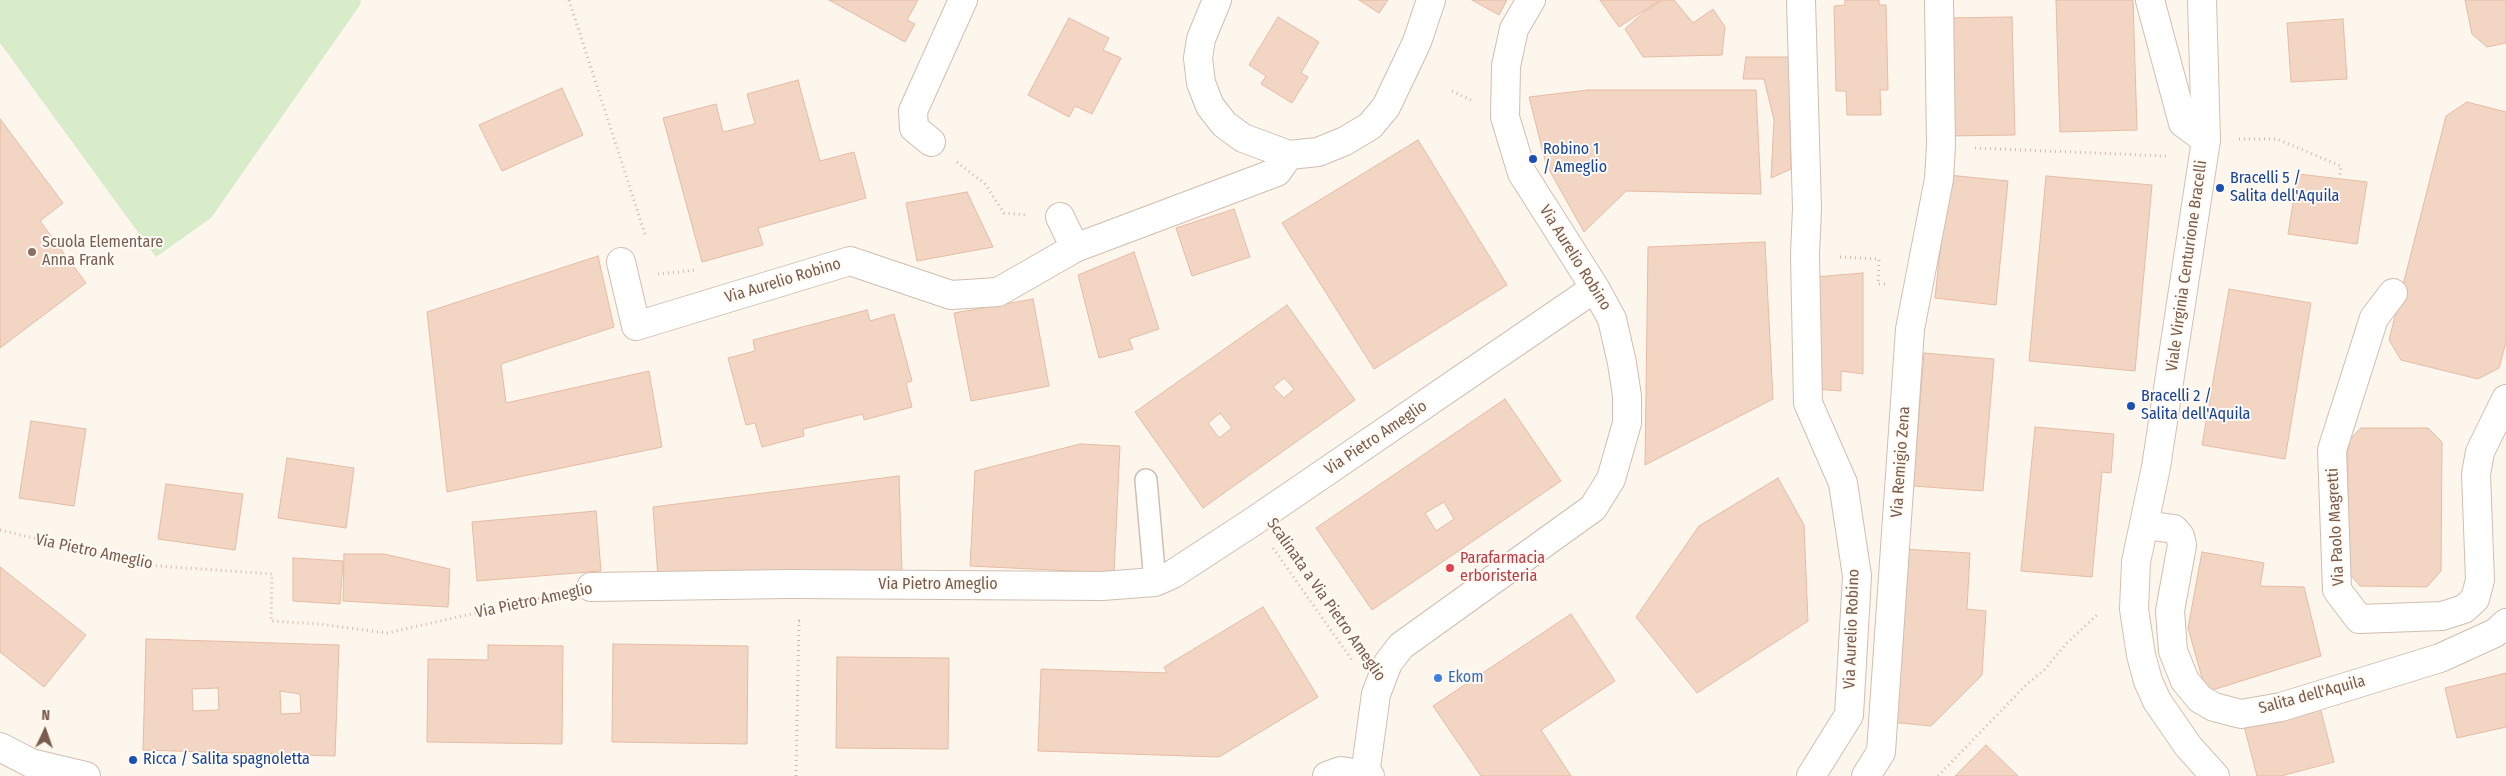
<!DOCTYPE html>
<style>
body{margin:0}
#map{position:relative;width:2506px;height:776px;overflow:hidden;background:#fdf6ec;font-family:"Fira Sans Condensed",sans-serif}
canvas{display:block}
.north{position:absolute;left:20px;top:706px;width:50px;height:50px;-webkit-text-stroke:4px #fffaf3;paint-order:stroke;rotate:3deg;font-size:14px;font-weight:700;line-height:20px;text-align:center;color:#7a5c4d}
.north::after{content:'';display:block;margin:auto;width:18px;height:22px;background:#7a5c4d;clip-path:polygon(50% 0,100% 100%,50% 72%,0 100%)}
</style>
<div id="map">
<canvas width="2506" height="776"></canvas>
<div class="north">N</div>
</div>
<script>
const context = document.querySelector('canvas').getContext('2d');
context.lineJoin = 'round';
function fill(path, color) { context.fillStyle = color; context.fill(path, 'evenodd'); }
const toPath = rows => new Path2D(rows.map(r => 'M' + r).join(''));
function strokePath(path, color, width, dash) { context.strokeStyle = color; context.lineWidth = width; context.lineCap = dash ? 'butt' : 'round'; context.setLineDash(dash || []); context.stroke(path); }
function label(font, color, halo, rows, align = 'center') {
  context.font = font + ' "Fira Sans Condensed",sans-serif'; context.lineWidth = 4; context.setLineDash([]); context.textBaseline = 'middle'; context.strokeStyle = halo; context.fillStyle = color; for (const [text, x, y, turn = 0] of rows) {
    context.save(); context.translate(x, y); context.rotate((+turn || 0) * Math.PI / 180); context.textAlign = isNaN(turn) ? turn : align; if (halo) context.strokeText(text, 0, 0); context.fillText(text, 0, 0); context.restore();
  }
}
const green = toPath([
 [0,0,361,0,360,5,211,218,156,257,0,43]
]);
const building = toPath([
 [829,0,918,0,907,20,915,24,905,42,829,0],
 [1359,0,1388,0,1379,13,1359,0],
 [1472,0,1507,0,1499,15,1472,0],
 [1600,0,1660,0,1619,27,1600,0],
 [1662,0,1674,0,1693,23,1713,9,1725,27,1722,55,1643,57,1625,29,1644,12,1662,0],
 [1845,0,1879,0,1879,5,1886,5,1888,90,1880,90,1881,115,1847,115,1846,91,1836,91,1834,6,1845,5,1845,0],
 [2056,0,2133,0,2137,130,2060,132,2056,0],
 [2465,0,2506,0,2506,43,2487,47,2472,34,2465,0],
 [1278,17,1319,42,1301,73,1308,77,1292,103,1261,84,1266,76,1249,65,1278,17],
 [2012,17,2015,135,1947,136,1945,18,2012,17],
 [1069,18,1109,38,1103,50,1121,58,1092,114,1075,106,1069,117,1028,95,1069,18],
 [2343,19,2347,79,2291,82,2287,23,2343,19],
 [1746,57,1789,57,1791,169,1771,178,1774,120,1764,79,1743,79,1746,57],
 [798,80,820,161,854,152,866,198,758,228,763,245,702,262,663,118,716,104,723,132,755,124,747,94,798,80],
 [562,88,583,135,502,171,479,125,562,88],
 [1588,90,1756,90,1761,194,1626,191,1584,232,1546,164,1529,97,1588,90],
 [2467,102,2506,112,2506,342,2499,368,2478,379,2401,360,2389,340,2446,116,2467,102],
 [0,119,63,203,40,221,86,283,0,348,0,119],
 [1418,140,1507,285,1374,369,1282,223,1418,140],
 [2298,174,2367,182,2357,244,2288,234,2298,174],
 [1948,175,2008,181,1996,305,1935,298,1948,175],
 [2046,176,2152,185,2135,371,2029,361,2046,176],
 [967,192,993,247,917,261,906,203,967,192],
 [1234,209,1250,257,1192,276,1176,228,1234,209],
 [1765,242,1773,399,1645,465,1648,247,1765,242],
 [1134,252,1159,329,1129,339,1133,349,1099,358,1078,275,1134,252],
 [598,256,614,327,501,364,506,403,649,371,662,447,447,492,427,312,598,256],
 [1863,273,1863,374,1841,371,1841,391,1815,389,1815,277,1863,273],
 [2229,289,2311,303,2285,459,2202,445,2229,289],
 [1033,299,1049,386,971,401,954,313,1033,299],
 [1287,305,1355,400,1203,508,1135,412,1287,305],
 [1284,378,1294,389,1284,398,1273,387,1284,378],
 [1220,413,1232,428,1219,438,1208,423,1220,413],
 [867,310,870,321,894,314,912,381,906,383,912,407,864,420,863,414,803,429,804,436,762,447,755,423,746,425,728,358,755,351,753,340,867,310],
 [1924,353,1994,359,1983,491,1913,486,1924,353],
 [1505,399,1561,481,1372,610,1316,528,1505,399],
 [1444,502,1454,519,1436,531,1425,513,1444,502],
 [31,421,86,429,74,506,19,498,31,421],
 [2035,427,2114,434,2111,473,2102,472,2092,577,2021,571,2035,427],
 [2361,428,2428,428,2442,442,2441,571,2427,587,2360,586,2347,571,2348,441,2361,428],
 [1080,444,1120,446,1114,573,970,566,975,471,1080,444],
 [287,458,354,468,346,528,278,518,287,458],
 [899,476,902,571,658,578,653,507,899,476],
 [1778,478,1804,525,1808,621,1697,693,1636,617,1699,526,1778,478],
 [166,484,243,494,235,550,158,539,166,484],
 [596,511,601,571,477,581,472,522,596,511],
 [1902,549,1970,553,1967,609,1986,611,1982,675,1931,726,1890,722,1902,549],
 [2202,552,2264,563,2260,586,2304,587,2321,656,2206,692,2188,628,2202,552],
 [344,554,384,554,450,569,448,607,343,601,344,554],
 [293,558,343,561,340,604,293,601,293,558],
 [0,567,86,635,44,687,0,652,0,567],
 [1263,607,1318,697,1219,757,1038,751,1041,669,1167,673,1164,667,1263,607],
 [1571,614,1615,681,1541,730,1571,776,1481,776,1433,706,1571,614],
 [146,639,339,645,335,756,143,750,146,639],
 [218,688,219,710,193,711,192,689,218,688],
 [280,691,300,694,301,713,281,714,280,691],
 [613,644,748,646,747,744,612,742,613,644],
 [488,645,563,646,562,744,427,742,428,659,488,660,488,645],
 [837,657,949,658,948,749,836,748,837,657],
 [2506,673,2506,727,2457,738,2445,688,2506,673],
 [2320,707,2334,762,2281,776,2257,776,2244,726,2320,707],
 [1986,745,2018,776,1955,776,1986,745]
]);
const path = toPath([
 [569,0,646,237],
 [1452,91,1471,100],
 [2239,139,2277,139,2341,166,2340,175],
 [1975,148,2166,156,2166,154],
 [957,162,985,184,1004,213,1028,215],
 [1840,257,1879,259,1878,284,1885,284],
 [658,274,696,270],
 [0,530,145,565,272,574,271,621,319,624,387,633,559,594],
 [1273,548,1352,660],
 [796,776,799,621,803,621],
 [1938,776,2026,685,2044,670,2067,643,2099,613]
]);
const lane = toPath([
 [1146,480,1155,582]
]);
const street = toPath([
 [1217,0,1201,39,1198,58,1201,83,1210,106,1224,124,1243,138,1289,155,1318,152,1345,141,1370,126,1386,107,1417,42,1431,0],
 [1801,0,1807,208,1805,255,1808,403,1843,483,1857,576,1849,715,1811,776],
 [2150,0,2183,123,2206,140],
 [931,142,914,128,913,111,963,0],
 [1060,217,1075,248],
 [621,262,636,326,850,261,951,295,998,292,1075,248,1277,172,1289,155],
 [2393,293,2374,318,2332,450,2337,590,2359,619,2442,616,2464,609,2475,599,2480,580,2476,474,2480,452,2506,399],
 [2145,525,2174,529,2180,536,2182,545,2170,611,2173,651,2185,681,2200,699,2214,707,2241,714,2281,707,2440,658,2495,633,2506,623],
 [591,587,789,584,1102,586,1155,582,1173,574,1254,521,1595,288],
 [0,747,31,763,86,776],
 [1365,775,1376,694,1388,663,1401,646,1593,508,1611,479,1627,423,1627,396,1622,363,1612,319,1595,288,1522,173,1505,117,1506,66,1514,29,1531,0],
 [1327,776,1341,771,1370,776],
 [1866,776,1881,752,1910,329,1939,179,1941,146,1939,0]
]);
const secondary = toPath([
 [2202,0,2206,140,2156,467,2136,562,2134,609,2141,655,2148,681,2157,701,2188,746,2215,776]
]);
const markers = [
 [1533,159,5,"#1a4fb4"],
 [2220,188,5,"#1a4fb4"],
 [32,252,5,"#8d6e63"],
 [2131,406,5,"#1a4fb4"],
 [1450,568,5,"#e0444e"],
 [1438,678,5,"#3f7fe0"],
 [133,760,5,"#1a4fb4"]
];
const transitNames = [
 ["Robino 1",1543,150],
 ["/ Ameglio",1543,168],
 ["Bracelli 5 /",2230,179],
 ["Salita dell'Aquila",2230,197],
 ["Bracelli 2 /",2141,397],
 ["Salita dell'Aquila",2141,415],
 ["Ricca / Salita spagnoletta",143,760]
];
const educationNames = [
 ["Scuola Elementare",42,243],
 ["Anna Frank",42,261]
];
const streetNames = [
 ["Via Aurelio Robino",1575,258,58],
 ["Viale Virginia Centurione Bracelli",2187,266,-82],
 ["Via Aurelio Robino",783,281,-17],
 ["Via Pietro Ameglio",1376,438,-34],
 ["Via Remigio Zena",1901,462,-86],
 ["Via Paolo Magretti",2336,527,-93],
 ["Via Pietro Ameglio",94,552,12],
 ["Via Pietro Ameglio",938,585],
 ["Scalinata a Via Pietro Ameglio",1326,600,55],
 ["Via Pietro Ameglio",534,601,-12],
 ["Via Aurelio Robino",1852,629,-88],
 ["Salita dell'Aquila",2312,695,-15]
];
const healthNames = [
 ["Parafarmacia",1460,559],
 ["erboristeria",1460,577]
];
const shopNames = [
 ["Ekom",1448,678]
];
fill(green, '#d8ecc9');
fill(building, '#f3d5c3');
strokePath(building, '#e6bba3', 1);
strokePath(lane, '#d1beb0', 24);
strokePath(street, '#d1beb0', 30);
strokePath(secondary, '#d6c0b0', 30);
strokePath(path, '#d9b8a5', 3, [1, 4]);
strokePath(lane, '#fff', 21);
strokePath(street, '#fff', 28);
strokePath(secondary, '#fff', 28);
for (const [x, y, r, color] of markers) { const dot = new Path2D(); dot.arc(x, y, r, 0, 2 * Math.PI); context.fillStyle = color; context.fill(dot); strokePath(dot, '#fffaf3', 2); }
label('16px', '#164399', '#fffaf3', transitNames, 'left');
label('16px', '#785e54', '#fffaf3', educationNames, 'left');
label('16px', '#7a5c4d', '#fffaf3', streetNames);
label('16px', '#be3a42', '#fffaf3', healthNames, 'left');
label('16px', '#366cbe', '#fffaf3', shopNames, 'left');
</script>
